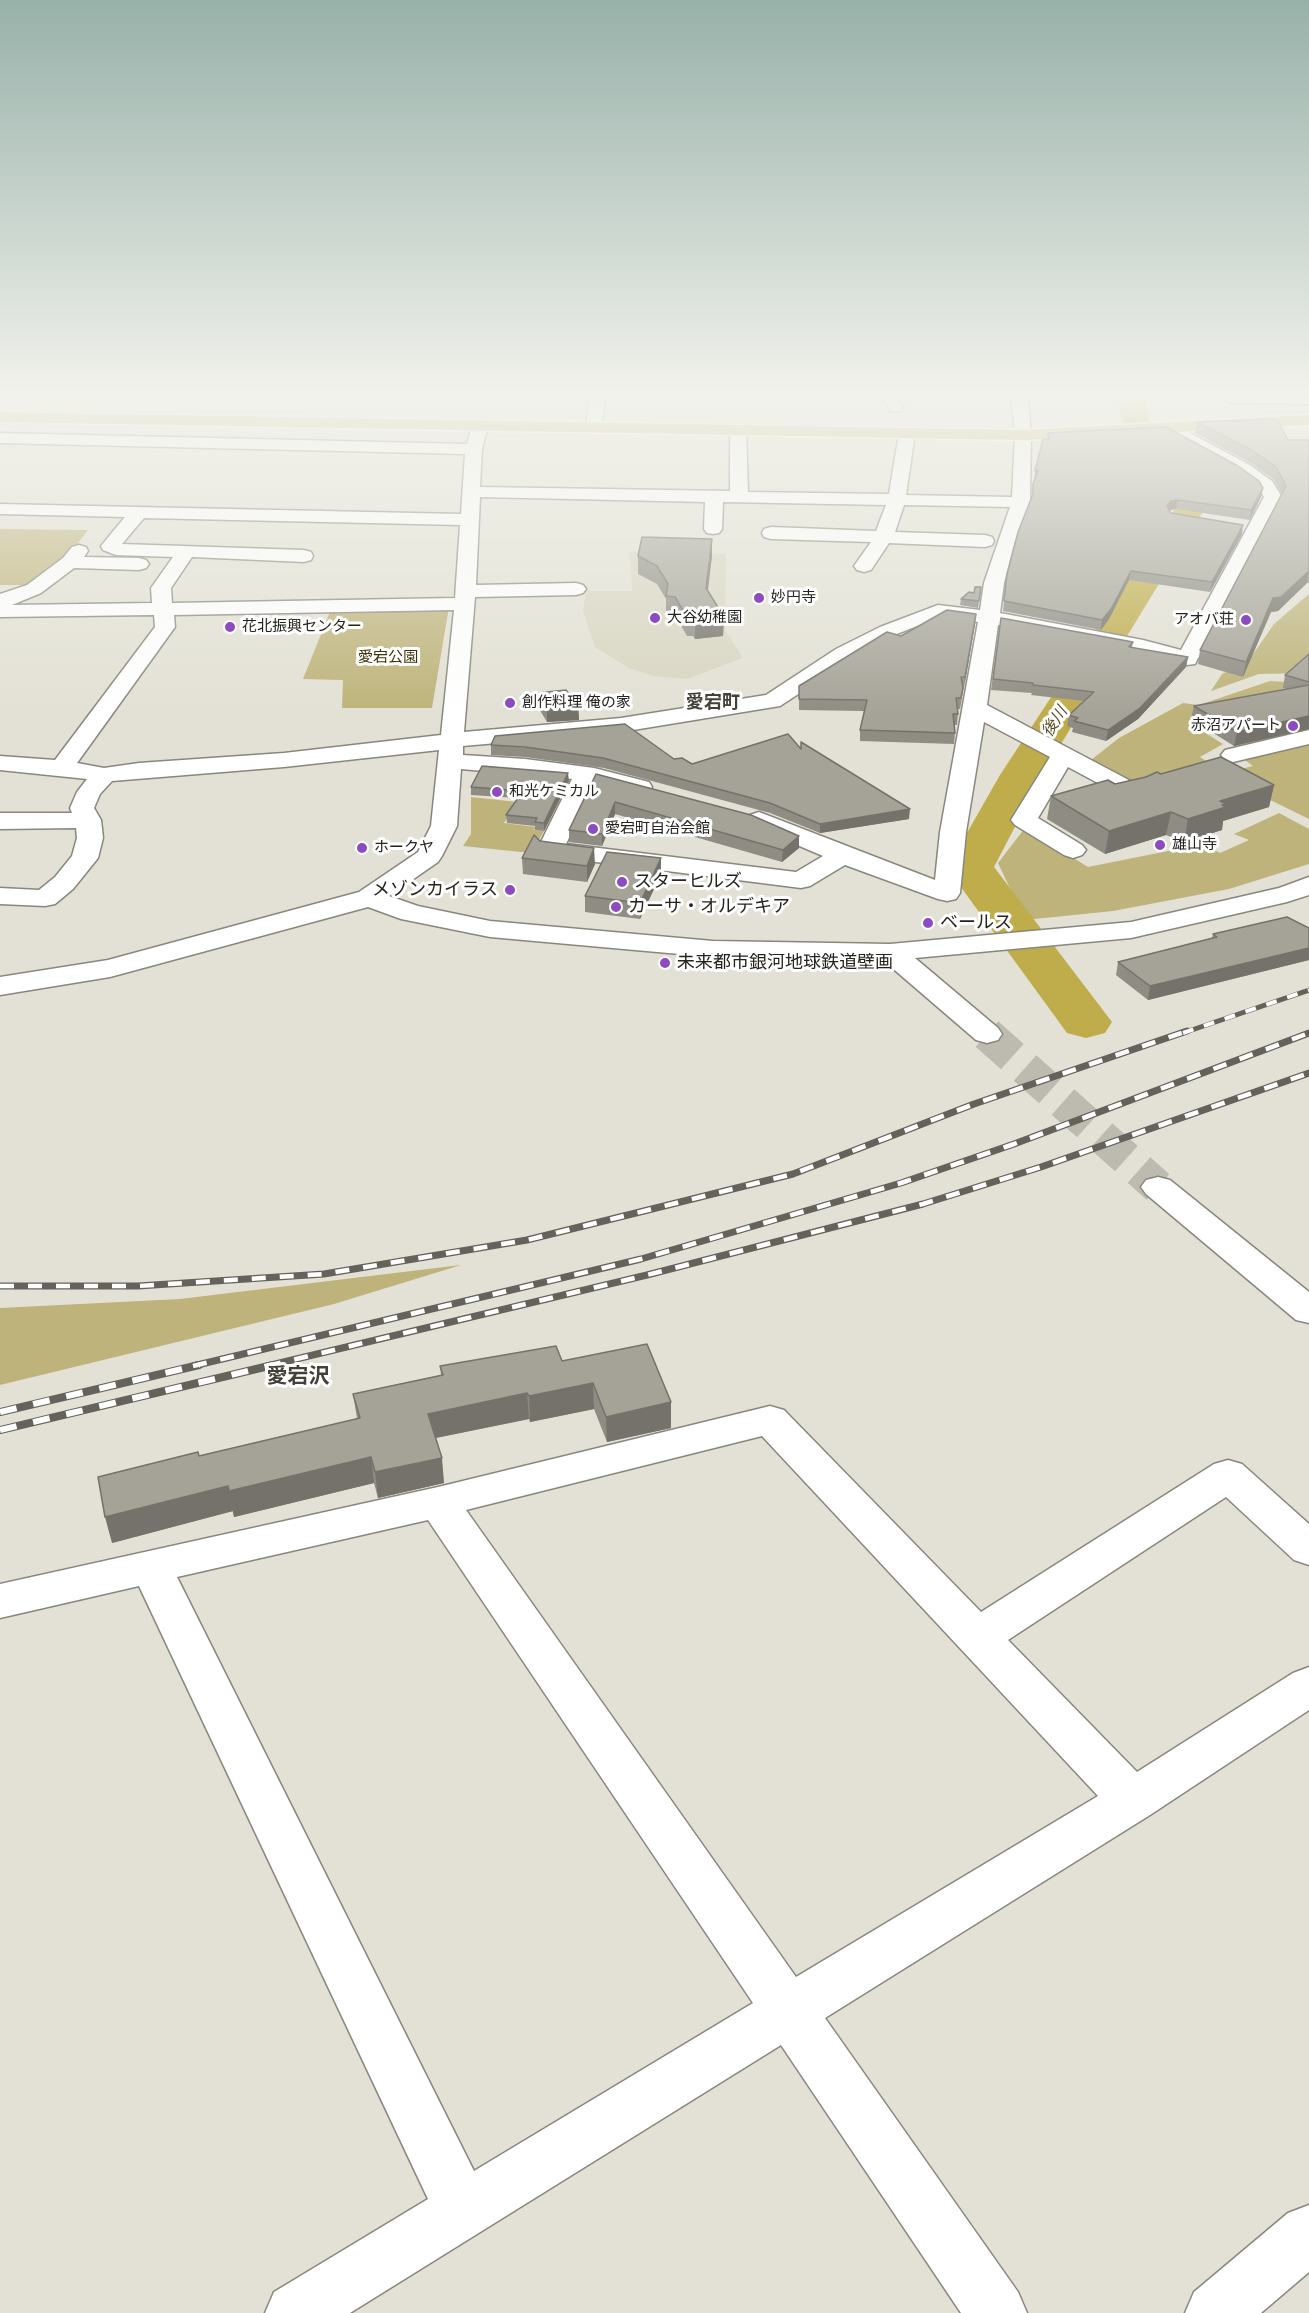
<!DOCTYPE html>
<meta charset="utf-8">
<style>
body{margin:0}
canvas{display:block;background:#e3e1d5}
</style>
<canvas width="1309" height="2313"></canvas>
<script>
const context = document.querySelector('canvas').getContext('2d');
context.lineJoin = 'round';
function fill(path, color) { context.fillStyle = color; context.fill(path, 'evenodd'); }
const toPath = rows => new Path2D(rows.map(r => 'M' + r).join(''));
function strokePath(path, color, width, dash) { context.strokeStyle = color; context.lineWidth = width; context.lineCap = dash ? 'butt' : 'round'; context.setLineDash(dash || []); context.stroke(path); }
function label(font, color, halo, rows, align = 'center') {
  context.font = font + ' "Fira Sans","Noto Sans JP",sans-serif'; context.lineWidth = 6; context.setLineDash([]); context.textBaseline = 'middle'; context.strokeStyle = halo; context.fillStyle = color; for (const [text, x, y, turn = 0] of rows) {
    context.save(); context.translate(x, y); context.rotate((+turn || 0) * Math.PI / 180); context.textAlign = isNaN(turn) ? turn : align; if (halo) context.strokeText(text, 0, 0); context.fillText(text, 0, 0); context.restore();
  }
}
const built = toPath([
 [628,552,726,554,725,630,743,658,687,679,653,676,629,668,595,647,583,611,586,591,632,591,631,565]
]);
const green = toPath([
 [0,529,88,530,62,564,33,585,0,585],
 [1309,594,1309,673,1259,674,1211,691,1222,674,1249,660,1274,624],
 [332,607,449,607,432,708,342,708,343,680,303,679],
 [1270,681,1303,683,1261,695,1199,729,1223,744,1200,757,1225,773,1253,766,1245,760,1309,744,1309,819,1252,791,1132,784,1091,760,1119,738,1183,703,1199,705],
 [471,797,517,802,504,823,536,827,534,830,544,831,531,853,463,846,471,834],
 [1279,813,1309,829,1309,864,1229,889,1113,911,1025,920,998,863,1025,828,1088,867,1203,844,1220,853,1249,840,1234,834],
 [461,1265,334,1304,0,1385,0,1308,180,1299]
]);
const river = toPath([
 [1117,391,1143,391,1150,421,1146,427,1136,429,1126,427,1122,421,1117,391],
 [1160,444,1170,447,1211,476,1217,489,1042,775,994,867,1112,1022,1105,1033,1086,1038,1067,1033,947,868,1000,775,1183,496,1186,486,1150,459,1145,453,1150,447,1160,444]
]);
const minorTunnel = toPath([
 [987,1034,1158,1187]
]);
const minor = toPath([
 [317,391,499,391,491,396,325,396,317,391],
 [590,391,605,391,602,427,594,432,586,427,590,391],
 [879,391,893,391,903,408,900,411,890,411,879,391],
 [1011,391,1027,391,1031,435,1030,502,1015,541,1004,583,1000,613,1143,640,1181,650,1264,497,1259,488,1238,473,1161,430,1159,427,1161,424,1173,424,1250,465,1272,481,1282,497,1195,664,1187,665,1140,652,998,625,987,705,1142,787,1145,792,1142,797,1133,799,1124,797,1068,767,1038,818,1082,845,1086,850,1082,855,1073,858,1064,855,1015,825,1011,820,1050,757,984,722,966,832,960,893,956,899,947,901,938,899,845,865,810,886,801,888,541,855,537,850,572,779,461,769,457,826,442,856,438,862,389,896,418,906,490,921,713,941,890,944,1131,922,1279,888,1309,877,1309,895,1287,902,1131,938,915,958,998,1028,1002,1034,998,1040,987,1043,976,1040,883,960,713,957,490,937,401,919,368,907,110,977,0,995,0,977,108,960,359,892,418,852,431,826,439,750,284,767,112,781,100,794,94,808,101,820,103,838,98,858,73,889,55,904,45,906,0,904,0,888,39,890,55,877,72,856,77,838,76,828,0,829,0,813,72,813,70,808,77,792,87,779,0,770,0,756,55,760,155,627,154,615,0,617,0,594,27,585,63,558,72,547,79,545,86,547,88,551,84,557,139,558,146,560,149,564,146,568,139,570,74,568,41,593,12,605,152,603,151,588,173,557,116,555,103,550,101,546,125,517,0,514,0,504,461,514,465,454,0,443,0,433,467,444,472,426,480,421,488,426,482,449,480,487,730,491,730,430,738,425,746,430,748,492,889,494,899,433,907,428,915,433,906,495,1012,497,1015,435,1011,391],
 [480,497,705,502,704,529,707,533,713,534,719,533,722,529,723,502,886,505,876,531,771,527,764,529,762,533,764,537,771,539,871,542,854,566,857,570,864,572,871,570,889,543,985,547,992,545,994,541,992,537,985,535,895,532,904,505,1010,507,984,583,980,610,938,605,880,627,836,649,766,695,621,718,464,732,475,597,576,595,583,593,586,589,583,585,576,583,476,585,480,497],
 [144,518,460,525,455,598,172,603,171,588,192,557,304,562,311,560,313,556,311,552,304,550,122,544,144,518],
 [454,610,441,735,284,753,139,763,104,768,77,763,175,627,174,615,454,610],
 [940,617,978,622,940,832,935,880,759,812,750,815,746,820,750,825,823,856,796,872,566,844,595,783,640,794,649,792,652,787,649,782,594,768,525,759,463,755,463,746,621,732,780,706,852,659,894,635,940,617],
 [1218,391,1234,391,1236,393,1309,394,1309,404,1232,403,1227,401,1218,391],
 [1309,730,1309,744,1233,762,1225,760,1221,755,1225,750,1309,730],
 [1158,1177,1170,1180,1309,1292,1309,1323,1296,1320,1146,1194,1141,1187,1146,1180,1158,1177],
 [770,1406,784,1410,981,1612,1214,1464,1228,1460,1242,1464,1309,1524,1309,1565,1294,1560,1226,1497,1008,1640,1137,1772,1293,1673,1309,1667,1309,1710,1150,1815,825,2018,1018,2292,1027,2313,961,2313,781,2045,350,2313,265,2313,274,2292,428,2199,139,1586,0,1618,0,1584,438,1487,770,1406],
 [762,1436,1098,1796,796,1977,466,1510,762,1436],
 [428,1520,753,2003,474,2171,177,1577,428,1520],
 [1309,2205,1309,2272,1261,2313,1185,2313,1194,2292,1288,2213,1309,2205]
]);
const major = toPath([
 [0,412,1023,430,1309,415,1309,425,1023,440,0,422,0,412]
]);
const railFar2 = toPath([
 [1183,1033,1309,990]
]);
const railFar1 = toPath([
 [0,1286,138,1286,324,1274,527,1240,793,1174,974,1104,1187,1031],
 [193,1366,641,1259,901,1183,1014,1144,1309,1033],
 [267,1366,647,1275,923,1204,1041,1167,1309,1073]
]);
const rail = toPath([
 [0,1412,199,1365],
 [0,1430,273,1365]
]);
const wall = toPath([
 [1197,422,1288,440,1309,440,1309,583,1307,583,1278,611,1271,612,1243,677,1198,664,1200,650,1282,494,1273,479,1251,463,1195,433],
 [1048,433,1263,488,1261,497,1250,520,1176,509,1170,510,1171,513,1242,534,1210,592,1129,580,1109,619,1101,630,1003,611,1007,574,1032,496,1035,471,1047,440],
 [712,539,712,556,707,590,724,617,723,636,695,639,693,636,687,636,675,615,666,615,666,599,657,584,638,574,638,556],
 [981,587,978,608,960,605,961,599,974,593],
 [1001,618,1133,642,1132,648,1188,657,1186,667,1138,719,1106,741,1072,732,1073,728,1067,726,1069,715,1084,701,1031,695,1032,693,991,690],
 [975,624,960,709,957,709,958,714,957,725,954,725,955,733,954,744,860,741,860,730,864,711,799,710,799,686,901,636],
 [1309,654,1309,729,1234,746,1191,719,1194,706,1286,689,1283,688,1285,675],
 [537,693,578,705,579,720,547,722,538,707],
 [801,742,909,819,820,833,770,813,604,768,525,757,491,755,491,745,674,759,692,764,801,748],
 [596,774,799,848,782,862,615,814,602,846,569,842,569,830],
 [569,781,544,831,535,830,535,826,507,823,506,815,518,798,471,795,471,787],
 [1115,784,1274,785,1269,807,1223,821,1222,830,1184,842,1166,835,1105,854,1047,819,1051,796],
 [540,841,595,864,587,882,523,874,522,858],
 [661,858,661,874,640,919,585,912,585,896],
 [1309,928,1309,960,1148,1000,1116,975,1118,962,1212,938,1213,934],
 [562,1361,671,1402,671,1428,607,1442,594,1409,530,1422,529,1419,436,1438,444,1483,378,1498,374,1483,234,1517,233,1511,112,1543,357,1418,353,1394,441,1375,440,1366]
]);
const shadedWall = toPath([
 [1263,488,1261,497,1250,520,1251,510],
 [1178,500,1176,509,1170,510,1167,506,1171,501],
 [1243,525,1242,534,1210,592,1212,582],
 [712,539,712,556,706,606,706,588],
 [1131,571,1129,580,1109,619,1101,630,1102,620],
 [1309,571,1307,583,1278,611,1271,612,1243,677,1246,662,1273,598],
 [976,614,975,624,964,688,965,677],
 [724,617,723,636,695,639,695,620],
 [1188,657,1186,667,1138,719,1106,741,1108,730],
 [578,705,579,720,547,722,547,708],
 [1309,716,1309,729,1234,746,1237,732],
 [568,773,569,781,544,831,544,823],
 [1274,785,1269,807,1223,821,1222,830,1184,842,1188,819,1220,801],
 [615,802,615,814,602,846,602,834],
 [910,809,909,819,820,833,820,824],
 [1171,812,1166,835,1105,854,1109,831],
 [799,836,799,848,782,862,783,850],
 [594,848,595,864,587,882,587,866],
 [661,858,661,874,640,919,640,903],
 [1309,948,1309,960,1148,1000,1150,986],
 [593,1383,594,1409,530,1422,529,1396],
 [527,1393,529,1419,430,1439,428,1414],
 [671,1402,671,1428,607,1442,606,1417],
 [371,1457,374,1483,234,1517,229,1491],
 [442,1458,444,1483,378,1498,375,1472],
 [228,1486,233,1511,112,1543,105,1517]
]);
const building = toPath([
 [1277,419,1288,440,1309,440,1309,571,1281,597,1273,598,1246,662,1200,650,1286,486,1276,467,1253,451,1197,422,1277,419],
 [1166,427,1238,466,1259,481,1263,488,1251,510,1178,500,1171,501,1167,506,1171,513,1243,525,1212,582,1131,571,1111,609,1102,620,1004,601,1007,574,1018,532,1033,494,1033,484,1038,471,1035,471,1043,439,1049,440,1048,433,1166,427],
 [642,537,712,539,706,588,724,617,695,620,693,617,687,617,675,597,666,596,668,584,657,566,638,556,642,537],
 [975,587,981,587,979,601,961,599,969,592,974,593,975,587],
 [947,610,976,614,965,677,961,677,963,687,961,698,956,698,958,714,953,714,955,733,860,730,867,700,799,699,799,686,887,632,901,636,947,610],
 [1001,618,1133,642,1129,647,1188,657,1140,708,1108,730,1074,721,1078,718,1069,715,1094,692,1033,685,1033,683,993,679,1001,618],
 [1309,654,1309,682,1285,675,1309,654],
 [1309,685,1309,716,1237,732,1194,706,1309,685],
 [566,690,578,705,547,708,537,693,566,690],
 [625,724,674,759,682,758,692,764,788,734,801,749,801,742,910,809,820,824,770,803,603,758,525,747,491,745,495,736,625,724],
 [1221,757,1274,785,1220,801,1226,804,1222,805,1226,807,1188,819,1171,812,1109,831,1051,796,1108,780,1115,784,1146,777,1157,772,1161,774,1221,757],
 [482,766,568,773,544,823,535,822,537,818,506,815,523,791,471,787,482,766],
 [596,774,751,815,799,836,783,850,615,802,602,834,569,830,596,774],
 [534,835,540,841,594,848,587,866,522,858,534,835],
 [607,852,661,858,640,903,585,896,607,852],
 [1287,917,1309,928,1309,948,1150,986,1118,962,1217,937,1213,934,1287,917],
 [647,1344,671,1402,606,1417,593,1383,529,1396,527,1393,428,1414,442,1458,375,1472,371,1457,229,1491,228,1486,105,1517,98,1477,198,1452,199,1456,360,1418,353,1394,443,1375,440,1366,556,1346,562,1361,647,1344]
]);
const markers = [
 [759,598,6,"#8e4bc0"],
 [655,618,6,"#8e4bc0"],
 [1246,620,6,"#8e4bc0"],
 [230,627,6,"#8e4bc0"],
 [510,703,6,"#8e4bc0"],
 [1293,726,6,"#8e4bc0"],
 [497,792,6,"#8e4bc0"],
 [593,829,6,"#8e4bc0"],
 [1160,845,6,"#8e4bc0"],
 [362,848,6,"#8e4bc0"],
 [622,882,6,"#8e4bc0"],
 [510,890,6,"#8e4bc0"],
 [616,907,6,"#8e4bc0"],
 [928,923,6,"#8e4bc0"],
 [665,963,6,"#8e4bc0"]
];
const farPoinames = [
 ["妙円寺",771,598],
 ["大谷幼稚園",667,618],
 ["アオバ荘",1234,620,"right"],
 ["花北振興センター",242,627],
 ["創作料理 俺の家",522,703],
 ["赤沼アパート",1281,726,"right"],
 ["和光ケミカル",509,792],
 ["愛宕町自治会館",605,829],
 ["雄山寺",1172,845],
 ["ホークヤ",374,848]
];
const farParknames = [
 ["愛宕公園",388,658]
];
const farWaternames = [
 ["後川",1055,722,-57]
];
const farQuarternames = [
 ["愛宕町",713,703]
];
const poiNames = [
 ["スターヒルズ",634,882],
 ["メゾンカイラス",498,890,"right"],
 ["カーサ・オルデキア",628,907],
 ["ベールス",940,923],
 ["未来都市銀河地球鉄道壁画",677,963]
];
const quarterNames = [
 ["愛宕沢",298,1377]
];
fill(built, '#d8d5c1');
fill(green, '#beb37a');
fill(river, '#bfac4a');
strokePath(minorTunnel, '#bdbbb0', 34, [34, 17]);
strokePath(minor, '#89877c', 3);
strokePath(major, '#fff', 3);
fill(minor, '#fff');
fill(major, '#c2b77a');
strokePath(railFar2, '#64625b', 5);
strokePath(railFar1, '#64625b', 7);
strokePath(rail, '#64625b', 8);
strokePath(railFar2, '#fff', 4, [11]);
strokePath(railFar1, '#fff', 4.5, [14]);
strokePath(rail, '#fff', 6, [17]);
fill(wall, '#8e8c83');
fill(shadedWall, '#74726a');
fill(building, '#a5a398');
strokePath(building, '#74726a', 1.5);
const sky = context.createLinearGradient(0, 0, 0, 715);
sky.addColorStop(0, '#97b1a9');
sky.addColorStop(0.55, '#f2f2ec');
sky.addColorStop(1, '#f2f2ec00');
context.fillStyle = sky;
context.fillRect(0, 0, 1309, 715);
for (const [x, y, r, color] of markers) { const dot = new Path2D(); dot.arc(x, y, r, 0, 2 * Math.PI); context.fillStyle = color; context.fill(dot); strokePath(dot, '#fff', 2); }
label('15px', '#24231e', '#fff', farPoinames, 'left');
label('15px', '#3c3409', '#fff', farParknames);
label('italic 16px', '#544c23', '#fff', farWaternames);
label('bold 18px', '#444238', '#fff', farQuarternames);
label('18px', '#24231e', '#fff', poiNames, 'left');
label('bold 21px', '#444238', '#fff', quarterNames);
</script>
